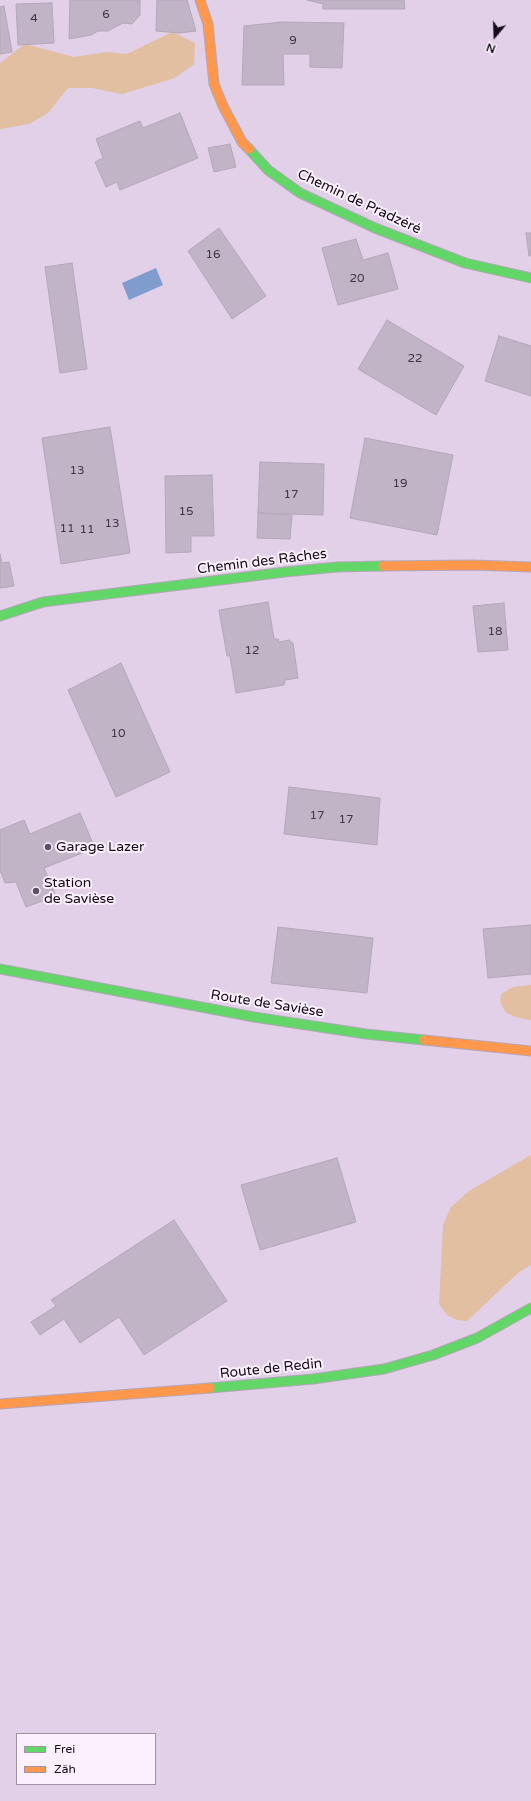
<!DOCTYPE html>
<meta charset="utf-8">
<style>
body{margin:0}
#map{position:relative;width:531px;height:1801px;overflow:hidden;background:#e1d0e8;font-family:"Varela Round",sans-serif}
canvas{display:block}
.legend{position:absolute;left:16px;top:1733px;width:140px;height:52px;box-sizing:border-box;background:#faf0fe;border:1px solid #9f94a3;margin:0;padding:5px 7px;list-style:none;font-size:12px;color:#160b1a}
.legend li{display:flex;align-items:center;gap:8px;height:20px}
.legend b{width:20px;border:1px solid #9f94a3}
.north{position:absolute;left:475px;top:16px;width:40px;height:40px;-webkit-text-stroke:3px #faf0fe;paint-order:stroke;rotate:199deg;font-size:11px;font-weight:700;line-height:16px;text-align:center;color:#160b1a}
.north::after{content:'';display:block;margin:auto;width:14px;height:18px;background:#160b1a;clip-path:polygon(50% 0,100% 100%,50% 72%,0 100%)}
</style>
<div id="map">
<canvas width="531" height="1801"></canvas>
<ul class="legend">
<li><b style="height:5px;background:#63d668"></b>Frei</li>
<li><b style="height:5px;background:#ff974d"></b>Zäh</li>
</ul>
<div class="north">N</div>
</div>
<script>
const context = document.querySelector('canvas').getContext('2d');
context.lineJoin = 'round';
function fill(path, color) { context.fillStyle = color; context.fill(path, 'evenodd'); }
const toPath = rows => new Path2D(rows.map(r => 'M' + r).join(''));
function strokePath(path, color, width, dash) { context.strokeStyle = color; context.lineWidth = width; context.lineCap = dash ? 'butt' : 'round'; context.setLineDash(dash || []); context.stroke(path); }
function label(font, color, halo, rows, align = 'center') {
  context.font = font + ' "Varela Round",sans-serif'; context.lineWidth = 4; context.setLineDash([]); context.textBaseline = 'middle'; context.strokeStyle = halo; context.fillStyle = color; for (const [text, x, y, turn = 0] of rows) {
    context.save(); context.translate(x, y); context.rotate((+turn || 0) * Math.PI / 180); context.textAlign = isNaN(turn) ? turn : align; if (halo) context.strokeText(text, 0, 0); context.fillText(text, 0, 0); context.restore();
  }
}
const green = toPath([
 [172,32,195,43,194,64,175,78,122,94,92,88,68,88,48,113,29,124,0,129,0,63,25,44,74,57,106,52,127,54],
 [531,985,531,1020,518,1018,506,1013,500,1002,501,994,513,987],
 [531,1155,531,1265,518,1273,467,1321,457,1320,447,1315,439,1304,443,1225,451,1207,469,1191]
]);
const water = toPath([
 [156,268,163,285,129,300,122,283]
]);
const building = toPath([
 [70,0,140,0,140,15,132,24,123,23,108,31,98,31,91,35,69,39,70,0],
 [157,0,187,0,196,31,179,33,156,31,157,0],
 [307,0,404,0,405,9,323,9,323,4,307,0],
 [52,3,54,43,18,45,16,4,52,3],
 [4,6,12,52,0,54,0,7,4,6],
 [282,22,344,23,342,68,310,67,310,54,283,54,284,85,242,85,244,26,282,22],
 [180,113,198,158,120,190,117,182,106,187,95,162,103,158,96,139,140,121,143,128,180,113],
 [230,144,236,167,214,172,208,148,230,144],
 [219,228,266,296,232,319,188,251,219,228],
 [526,233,531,233,531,256,529,256,526,233],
 [356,239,363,260,388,253,398,289,338,305,322,248,356,239],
 [72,263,87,369,60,373,45,267,72,263],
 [387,320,464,366,436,415,358,369,387,320],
 [499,336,531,346,531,396,485,381,499,336],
 [110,427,130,553,61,564,42,438,110,427],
 [365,438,453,455,437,535,350,518,365,438],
 [260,462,324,464,323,515,258,513,260,462],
 [212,475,214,536,191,536,191,552,166,553,165,476,212,475],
 [258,513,292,515,290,539,257,538,258,513],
 [0,554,2,563,9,562,14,586,0,588,0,554],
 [268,602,274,639,278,639,279,642,289,640,293,643,298,678,285,680,284,685,236,693,230,656,227,656,219,610,268,602],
 [504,603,508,650,478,652,473,606,504,603],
 [121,663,170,772,116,797,68,690,121,663],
 [289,787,380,798,377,845,284,834,289,787],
 [80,813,95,848,44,868,56,896,26,907,16,882,5,883,1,872,0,873,0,830,24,820,30,834,80,813],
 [531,925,531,974,488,978,483,929,531,925],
 [278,927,373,938,367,993,271,983,278,927],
 [337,1158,356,1222,260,1250,241,1185,337,1158],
 [174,1220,227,1301,144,1355,119,1317,80,1343,64,1319,40,1335,31,1322,56,1306,51,1300,174,1220]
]);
const fast = toPath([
 [249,149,268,170,300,193,375,228,465,263,531,278],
 [0,616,43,602,285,572,337,567,383,566],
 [0,969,254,1017,366,1034,424,1040],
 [210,1388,313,1379,384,1369,433,1355,477,1338,531,1308]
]);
const slow = toPath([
 [200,0,208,24,214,84,223,106,242,142,249,149],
 [383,566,472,565,531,567],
 [424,1040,531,1051],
 [0,1404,210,1388]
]);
const markers = [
 [48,847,4,"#5d5062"],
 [36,891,4,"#5d5062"]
];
const numberNames = [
 ["6",106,15],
 ["4",34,19],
 ["9",293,41],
 ["16",213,255],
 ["20",357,279],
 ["22",415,359],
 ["13",77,471],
 ["19",400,484],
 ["17",291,495],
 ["15",186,512],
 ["13",112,524],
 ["11",67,529],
 ["11",87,530],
 ["18",495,632],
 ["12",252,651],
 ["10",118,734],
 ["17",317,816],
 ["17",346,820]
];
const streetNames = [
 ["Chemin de Pradzéré",359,202,25],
 ["Chemin des Râches",262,562,-7],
 ["Route de Savièse",267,1004,9],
 ["Route de Redin",271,1369,-6]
];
const poiNames = [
 ["Garage Lazer",56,847],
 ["Station",44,883],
 ["de Savièse",44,899]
];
fill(green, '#e2bfa1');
fill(water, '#809ccf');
fill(building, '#c1b4c7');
strokePath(building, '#b3a7b9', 1);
strokePath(fast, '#b4a7b9', 11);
strokePath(slow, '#b4a7b9', 11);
strokePath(fast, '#63d668', 9);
strokePath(slow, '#ff974d', 9);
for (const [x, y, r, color] of markers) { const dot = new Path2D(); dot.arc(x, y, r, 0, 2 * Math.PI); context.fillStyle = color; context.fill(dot); strokePath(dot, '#faf0fe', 1.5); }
label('12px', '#413545', null, numberNames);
label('14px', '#160b1a', '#faf0fe', streetNames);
label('14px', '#160b1a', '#faf0fe', poiNames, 'left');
</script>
